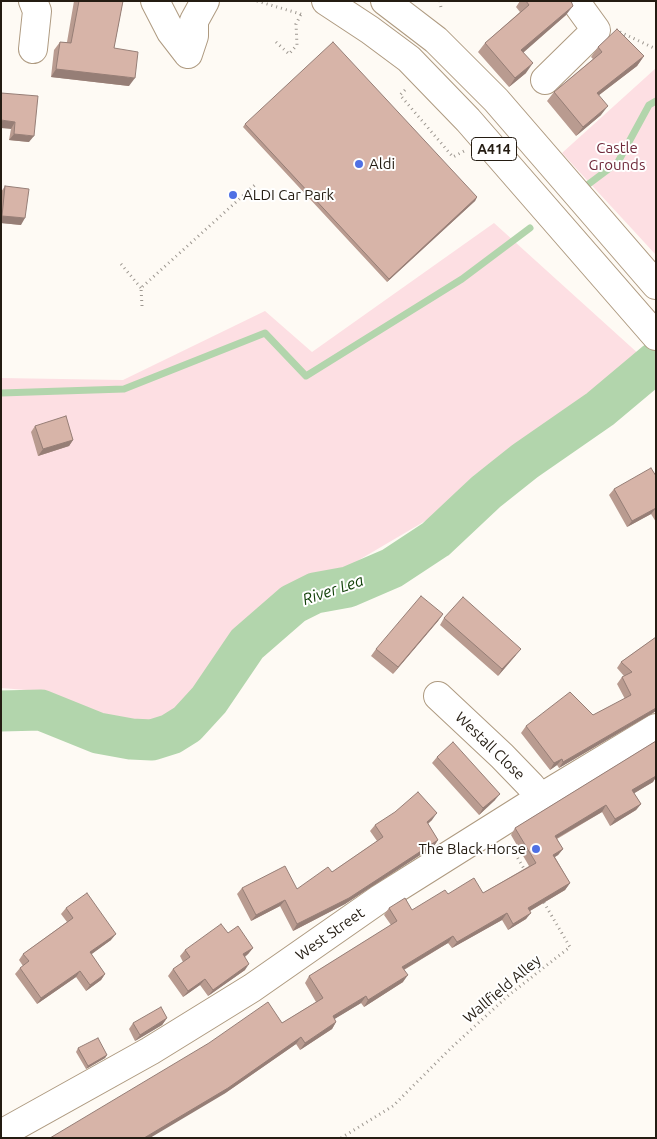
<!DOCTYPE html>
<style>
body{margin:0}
#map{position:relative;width:657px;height:1139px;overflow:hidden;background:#fefaf4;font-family:Ubuntu,sans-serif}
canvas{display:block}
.frame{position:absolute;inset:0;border:2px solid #241c12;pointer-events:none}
</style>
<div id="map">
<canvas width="657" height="1139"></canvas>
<div class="frame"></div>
</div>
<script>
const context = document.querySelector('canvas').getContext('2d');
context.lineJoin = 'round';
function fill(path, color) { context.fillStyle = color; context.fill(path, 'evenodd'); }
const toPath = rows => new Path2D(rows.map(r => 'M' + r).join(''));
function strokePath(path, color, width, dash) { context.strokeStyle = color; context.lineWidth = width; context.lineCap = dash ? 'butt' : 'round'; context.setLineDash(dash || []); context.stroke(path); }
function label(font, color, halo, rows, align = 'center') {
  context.font = font + ' Ubuntu,sans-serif'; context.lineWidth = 4; context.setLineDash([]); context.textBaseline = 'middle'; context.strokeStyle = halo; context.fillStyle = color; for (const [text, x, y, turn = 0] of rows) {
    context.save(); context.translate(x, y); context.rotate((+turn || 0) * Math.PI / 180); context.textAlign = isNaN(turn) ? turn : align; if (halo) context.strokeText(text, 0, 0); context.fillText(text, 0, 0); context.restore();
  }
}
const green = toPath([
 [656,68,656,255,562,153],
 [494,223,641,356,583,403,505,453,472,477,432,517,347,567,305,580,280,593,219,652,199,687,183,706,165,720,119,724,86,714,51,698,26,690,1,688,1,378,123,380,265,311,312,352]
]);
const stream = toPath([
 [586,186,618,162,649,105,656,101],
 [1,393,124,389,265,333,306,376,462,279,530,228]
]);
const river = toPath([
 [1,711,41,710,98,733,131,739,152,740,171,734,187,724,209,700,247,644,293,604,315,593,348,587,392,568,436,539,486,492,525,461,600,409,656,362]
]);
const path = toPath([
 [257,1,304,15],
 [440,1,441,8],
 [620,32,656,49],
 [276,42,289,54,297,45,296,24,301,14],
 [405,90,400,95,453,157,464,151],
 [121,264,141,288],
 [142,306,141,288,257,183],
 [510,845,526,872],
 [341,1138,393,1106,452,1047,509,995,570,947,543,901]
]);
const minor = toPath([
 [33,1,37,11,33,49],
 [155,1,171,32,188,54],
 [188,54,194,36,194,21,205,1],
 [545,80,596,30,575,1],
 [438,696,502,756,531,786,540,798],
 [1,1134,150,1051,252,988,381,898,540,798,656,728]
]);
const highway = toPath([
 [326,1,370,30,409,59,468,120,656,336],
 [385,1,436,40,496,100,656,285]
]);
const wall = toPath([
 [74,1,123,1,114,48,129,86,51,77,54,50,60,42,67,42],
 [520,1,571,1,566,15,523,52,526,73,509,87,478,52,485,43,520,12,516,7],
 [598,47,644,56,637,66,599,95,601,115,576,136,547,101,554,92,593,59,591,57],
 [1,93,29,142,9,140,11,129],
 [245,124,477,197,475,201,387,282,243,127],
 [5,186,21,225,1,223,1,192],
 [35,426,73,440,69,446,38,456,31,432],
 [656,476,656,522,651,514,627,527,609,495,614,489],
 [443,614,438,621,393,674,371,656,376,649],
 [444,618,516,655,498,676,440,625],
 [656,637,656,711,559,768,557,765,550,770,521,733,526,726,593,715,625,699,617,684,622,677,624,676,617,668,621,662],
 [656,741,656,777,653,782,634,793,641,804,636,810,610,826,602,812,557,839,563,849,558,855,555,857,570,883,565,890,530,911,526,919,508,930,502,920,452,948,448,943,404,970,403,982,364,1007,361,1003,334,1019,336,1022,332,1029,300,1050,296,1044,224,1094,282,1023,316,1002,305,983,309,976,391,925,384,915,389,908,412,910,448,894,483,893,529,866,511,835,515,828],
 [437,757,495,800,479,815,432,763],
 [432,820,428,824,438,840,434,846,345,904,293,931,280,906,251,921,237,894,242,888,297,889,332,872,377,841,370,831,375,825],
 [66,908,111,940,91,954,105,974,101,980,86,991,76,977,37,1004,15,974,20,968,23,966,19,960,23,954,67,922,61,914],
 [228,933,253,948,248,954,245,957,245,970,208,996,200,985,183,997,168,976,173,969,183,962,180,956,185,950],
 [167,1018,162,1025,135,1041,129,1029,133,1023],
 [78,1048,107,1055,105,1058,86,1069,76,1052]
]);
const shadedWall = toPath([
 [573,6,566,15,515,60,521,50],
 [644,56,637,66,590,102,597,93],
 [533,63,526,73,509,87,515,78],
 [56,69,135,78,129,86,51,77],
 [608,106,601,115,576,136,583,127],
 [1,120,15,122,11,129,1,128],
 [14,134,34,136,29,142,9,140],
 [477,197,475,201,387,282,389,279],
 [2,216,25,218,21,225,1,223],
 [73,440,69,446,38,456,43,449],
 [656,508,651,514,627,527,632,521],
 [443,614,438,621,393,674,398,667],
 [521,649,516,655,498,676,502,669],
 [656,708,656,711,653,713,559,768,563,762],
 [562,759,557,765,550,770,554,763],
 [656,773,656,777,653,782,628,797,632,790],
 [500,794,495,800,479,815,483,808],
 [641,804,636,810,610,826,615,819],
 [606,805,602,812,550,842,555,836],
 [437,813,432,820,422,828,427,822],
 [438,840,434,846,345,904,293,931,297,924],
 [563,849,558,855,548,861,553,855],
 [570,883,565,890,523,915,528,908],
 [285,900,280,906,251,921,256,915],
 [507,913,502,920,452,948,457,942],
 [531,913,526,919,508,930,513,924],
 [116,934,111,940,85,959,90,952],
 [453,936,448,943,398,973,402,967],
 [253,948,248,954,238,961,243,954],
 [249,964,245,970,208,996,213,990],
 [80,971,76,977,37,1004,41,998],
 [105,974,101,980,86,991,90,985],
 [408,975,403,982,364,1007,368,1000],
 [205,979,200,985,183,997,188,991],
 [366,996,361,1003,328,1023,333,1016],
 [167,1018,162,1025,135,1041,140,1035],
 [336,1022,332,1029,300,1050,305,1043],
 [301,1037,296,1044,224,1094,150,1138,144,1138],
 [107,1055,105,1058,86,1069,88,1066]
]);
const building = toPath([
 [79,1,123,1,114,48,138,52,135,78,56,69,60,42,71,43,79,1],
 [526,1,571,1,573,6,521,50,533,63,515,78,485,43,529,5,526,1],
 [617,29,644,56,597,93,608,106,583,127,554,92,602,52,598,47,617,29],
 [333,42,477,197,389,279,245,124,333,42],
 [1,93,38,96,34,136,14,134,15,122,1,120,1,93],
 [5,186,29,189,25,218,2,216,5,186],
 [66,416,73,440,43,449,35,426,66,416],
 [651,468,656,476,656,508,632,521,614,489,651,468],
 [421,596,443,614,398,667,376,649,421,596],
 [463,597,521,649,502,669,444,618,463,597],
 [656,637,656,708,563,762,562,759,554,763,526,726,570,692,593,715,631,695,622,677,632,672,621,662,656,637],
 [656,741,656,776,632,790,641,804,615,819,606,805,555,836,563,849,553,855,570,883,528,908,531,913,513,924,507,913,457,942,453,936,402,967,408,975,368,1000,366,996,333,1016,336,1022,305,1043,301,1037,228,1088,144,1138,50,1138,209,1043,268,1002,282,1023,323,998,309,976,397,921,389,908,405,898,412,910,445,890,448,894,474,878,483,893,536,863,515,828,656,741],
 [453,742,500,794,483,808,437,757,453,742],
 [418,792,437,813,427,822,438,840,349,898,297,924,285,900,256,915,242,888,285,866,297,889,328,867,332,872,383,837,375,825,395,812,418,792],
 [87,893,116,934,90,952,105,974,90,985,80,971,41,998,20,968,29,961,23,954,73,918,66,908,87,893],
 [221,924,228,933,238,926,253,948,243,954,249,964,213,990,205,979,188,991,173,969,190,957,185,950,221,924],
 [161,1007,167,1018,140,1035,133,1023,161,1007],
 [98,1038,107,1055,88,1066,78,1048,98,1038]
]);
const markers = [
 [359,164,5,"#4f70e4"],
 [233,195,5,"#4f70e4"],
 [536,849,5,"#4f70e4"]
];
const shields = [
 [494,149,45]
];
const shieldNames = [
 ["A414",494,149]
];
const parkNames = [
 ["Castle",617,148],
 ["Grounds",617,165]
];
const poiNames = [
 ["Aldi",369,164],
 ["ALDI Car Park",243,195],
 ["The Black Horse",526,849,"right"]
];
const streetNames = [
 ["Westall Close",490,746,44],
 ["West Street",330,934,-35],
 ["Wallfield Alley",502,989,-40]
];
const waterNames = [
 ["River Lea",333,590,-19]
];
fill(green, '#fddfe3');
strokePath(stream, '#b2d5ac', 7);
strokePath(river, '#b2d5ac', 41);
strokePath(minor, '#ae9a80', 30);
strokePath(highway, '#ae9a80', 30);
strokePath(path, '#9d9790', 3, [1, 4]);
strokePath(minor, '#fff', 28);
strokePath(highway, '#fff', 28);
fill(wall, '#b99b90');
fill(shadedWall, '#967e76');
fill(building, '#d7b4a8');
strokePath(building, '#967e76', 1);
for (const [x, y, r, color] of markers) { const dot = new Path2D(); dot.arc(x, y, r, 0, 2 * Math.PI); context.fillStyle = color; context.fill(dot); strokePath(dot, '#fff', 2); }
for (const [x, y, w] of shields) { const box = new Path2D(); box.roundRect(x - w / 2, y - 11.5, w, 23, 4); context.fillStyle = '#fff'; context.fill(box); strokePath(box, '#241c12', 1); }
label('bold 14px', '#241c12', null, shieldNames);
label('15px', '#6f2a3b', '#fff', parkNames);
label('15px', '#241c12', '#fff', poiNames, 'left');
label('15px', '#241c12', '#fff', streetNames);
label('italic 16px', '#13420a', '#fff', waterNames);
</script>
